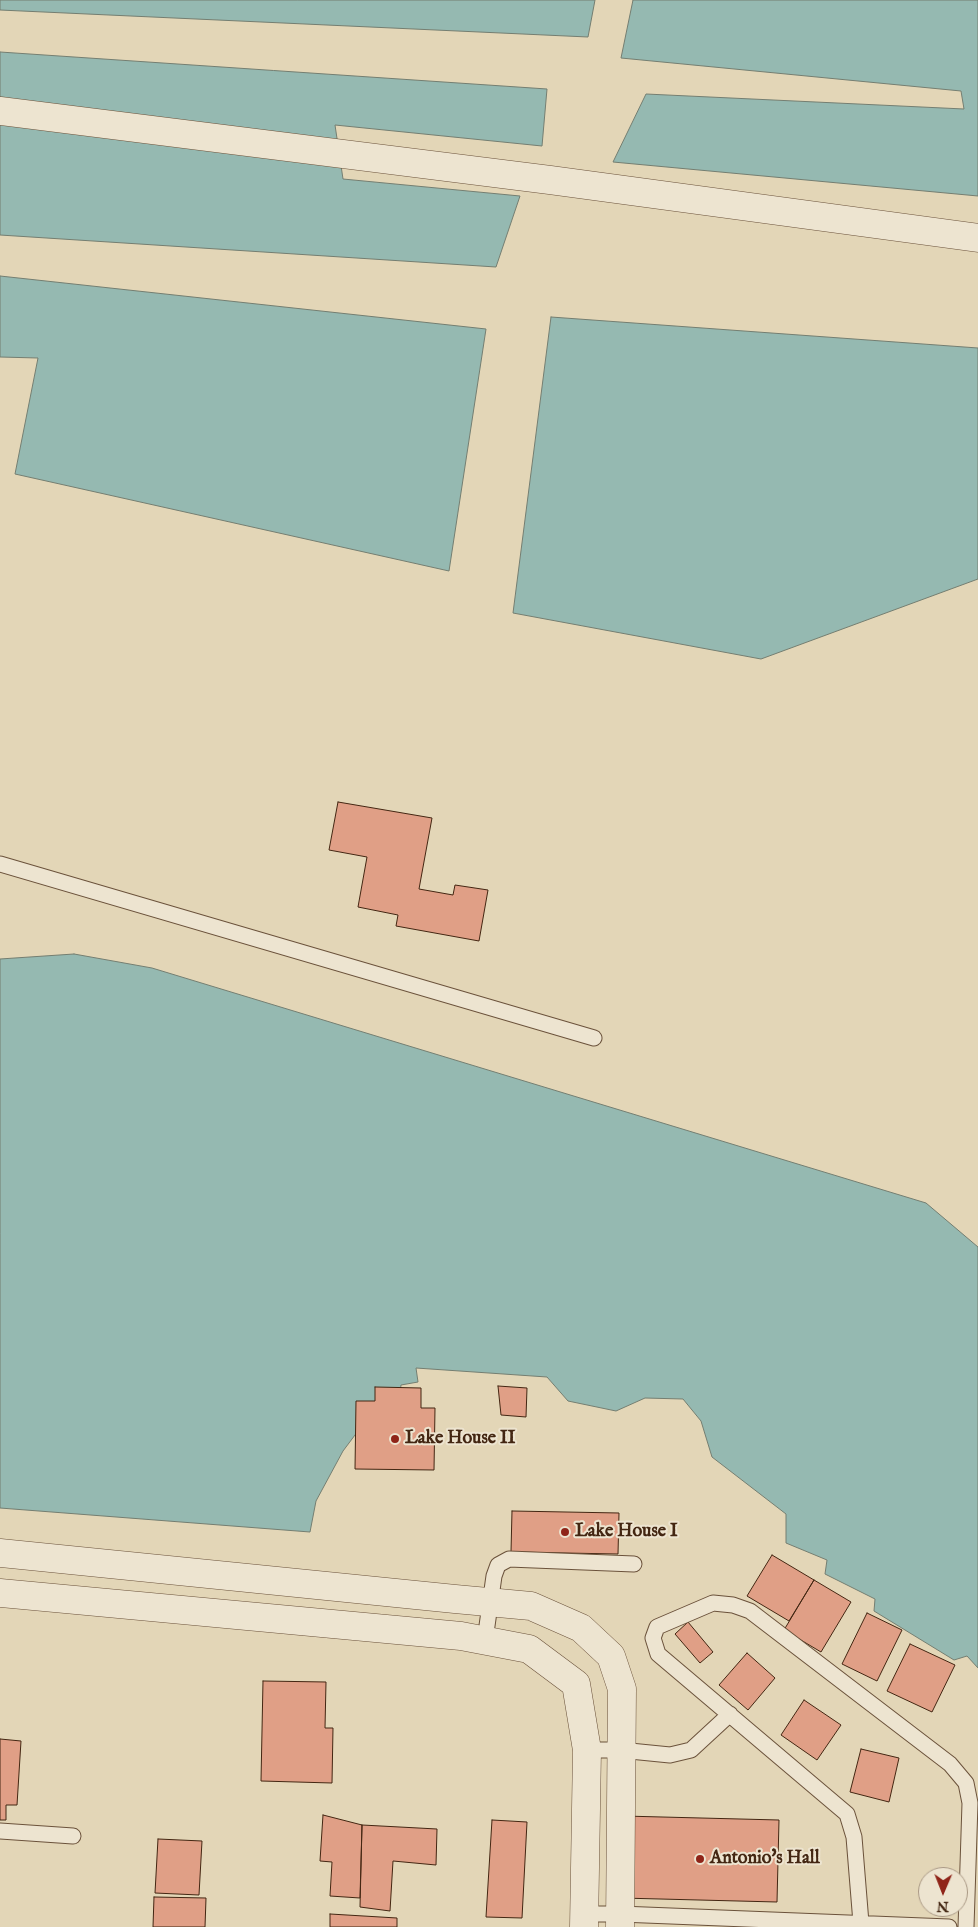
<!DOCTYPE html>
<style>
body{margin:0}
#map{position:relative;width:978px;height:1927px;overflow:hidden;background:#e3d6b7;font-family:"IM FELL English",serif}
canvas{display:block}
.north{position:absolute;left:918px;top:1867px;width:50px;height:50px;box-sizing:border-box;background:#ede4d0;border:1px solid #a99884;border-radius:50%;rotate:181deg;font-size:14px;font-weight:700;line-height:20px;text-align:center;color:#432612}
.north::after{content:'';display:block;margin:auto;width:18px;height:22px;background:#8f2418;clip-path:polygon(50% 0,100% 100%,50% 72%,0 100%)}
</style>
<div id="map">
<canvas width="978" height="1927"></canvas>
<div class="north">N</div>
</div>
<script>
const context = document.querySelector('canvas').getContext('2d');
context.lineJoin = 'round';
function fill(path, color) { context.fillStyle = color; context.fill(path, 'evenodd'); }
const toPath = rows => new Path2D(rows.map(r => 'M' + r).join(''));
function strokePath(path, color, width, dash) { context.strokeStyle = color; context.lineWidth = width; context.lineCap = dash ? 'butt' : 'round'; context.setLineDash(dash || []); context.stroke(path); }
function label(font, color, halo, rows, align = 'center') {
  context.font = font + ' "IM FELL English",serif'; context.lineWidth = 4; context.setLineDash([]); context.textBaseline = 'middle'; context.strokeStyle = halo; context.fillStyle = color; for (const [text, x, y, turn = 0] of rows) {
    context.save(); context.translate(x, y); context.rotate((+turn || 0) * Math.PI / 180); context.textAlign = isNaN(turn) ? turn : align; if (halo) context.strokeText(text, 0, 0); context.fillText(text, 0, 0); context.restore();
  }
}
const water = toPath([
 [0,0,595,0,588,37,0,10,0,0],
 [633,0,978,0,978,196,613,162,646,94,964,109,961,91,621,58,633,0],
 [0,52,547,89,542,146,335,125,343,179,520,196,496,267,0,235,0,52],
 [0,276,486,329,449,571,15,474,38,358,0,357,0,276],
 [551,317,978,348,978,579,761,659,513,613,551,317],
 [74,954,152,968,926,1203,978,1247,978,1668,967,1656,954,1660,874,1611,875,1599,825,1574,827,1560,786,1543,786,1514,712,1457,701,1421,683,1399,645,1398,616,1411,568,1401,547,1377,416,1368,418,1382,401,1385,398,1408,376,1407,343,1451,316,1501,310,1532,0,1508,0,959,74,954]
]);
const building = toPath([
 [338,802,432,818,419,889,453,895,455,885,488,890,479,941,396,926,398,915,358,907,367,857,329,850,338,802],
 [498,1386,527,1388,526,1417,501,1415,498,1386],
 [375,1387,421,1388,421,1408,435,1408,434,1470,355,1469,356,1401,375,1401,375,1387],
 [512,1511,619,1513,618,1554,511,1552,512,1511],
 [772,1555,814,1580,789,1621,747,1596,772,1555],
 [814,1580,851,1602,821,1652,784,1630,814,1580],
 [867,1613,902,1630,877,1681,842,1664,867,1613],
 [688,1622,713,1652,700,1663,675,1634,688,1622],
 [910,1644,955,1665,932,1712,887,1691,910,1644],
 [747,1653,775,1678,748,1710,719,1685,747,1653],
 [263,1681,326,1682,325,1728,333,1728,332,1783,261,1781,263,1681],
 [804,1700,841,1725,817,1760,781,1735,804,1700],
 [0,1739,21,1741,17,1805,6,1805,6,1820,0,1820,0,1739],
 [861,1749,899,1758,889,1802,850,1792,861,1749],
 [323,1815,362,1825,360,1898,330,1896,332,1862,320,1861,323,1815],
 [623,1816,779,1820,777,1902,621,1898,623,1816],
 [492,1820,527,1822,522,1918,486,1917,492,1820],
 [362,1825,437,1829,436,1865,393,1861,390,1911,360,1907,362,1825],
 [158,1839,202,1841,199,1895,155,1893,158,1839],
 [154,1897,206,1898,205,1927,153,1927,154,1897],
 [330,1914,397,1918,397,1927,330,1927,330,1914]
]);
const service = toPath([
 [0,864,594,1038],
 [485,1640,494,1576,498,1565,509,1559,634,1564],
 [587,1750,620,1750,670,1755,691,1750,730,1714],
 [0,1831,73,1836],
 [584,1914,620,1914,949,1927],
 [861,1923,854,1837,847,1814,658,1654,653,1638,657,1627,713,1603,733,1605,750,1611,950,1764,966,1783,970,1803,966,1927]
]);
const minor = toPath([
 [0,111,550,180,978,238],
 [0,1553,455,1599,531,1606,581,1628,611,1656,622,1689,620,1927],
 [0,1593,461,1636,529,1649,576,1684,587,1750,584,1927]
]);
const markers = [
 [395,1439,5,"#8f2418"],
 [565,1532,5,"#8f2418"],
 [700,1859,5,"#8f2418"]
];
const poiNames = [
 ["Lake House II",405,1439],
 ["Lake House I",575,1532],
 ["Antonio's Hall",710,1859]
];
fill(water, '#95b9b1');
strokePath(water, '#747e71', 1);
fill(building, '#e09f86');
strokePath(building, '#432612', 1);
strokePath(service, '#6b523b', 17);
strokePath(minor, '#6b523b', 29);
strokePath(service, '#ede4d0', 15);
strokePath(minor, '#ede4d0', 28);
for (const [x, y, r, color] of markers) { const dot = new Path2D(); dot.arc(x, y, r, 0, 2 * Math.PI); context.fillStyle = color; context.fill(dot); strokePath(dot, '#ede4d0', 2); }
label('bold 18px', '#432612', '#ede4d0', poiNames, 'left');
</script>
